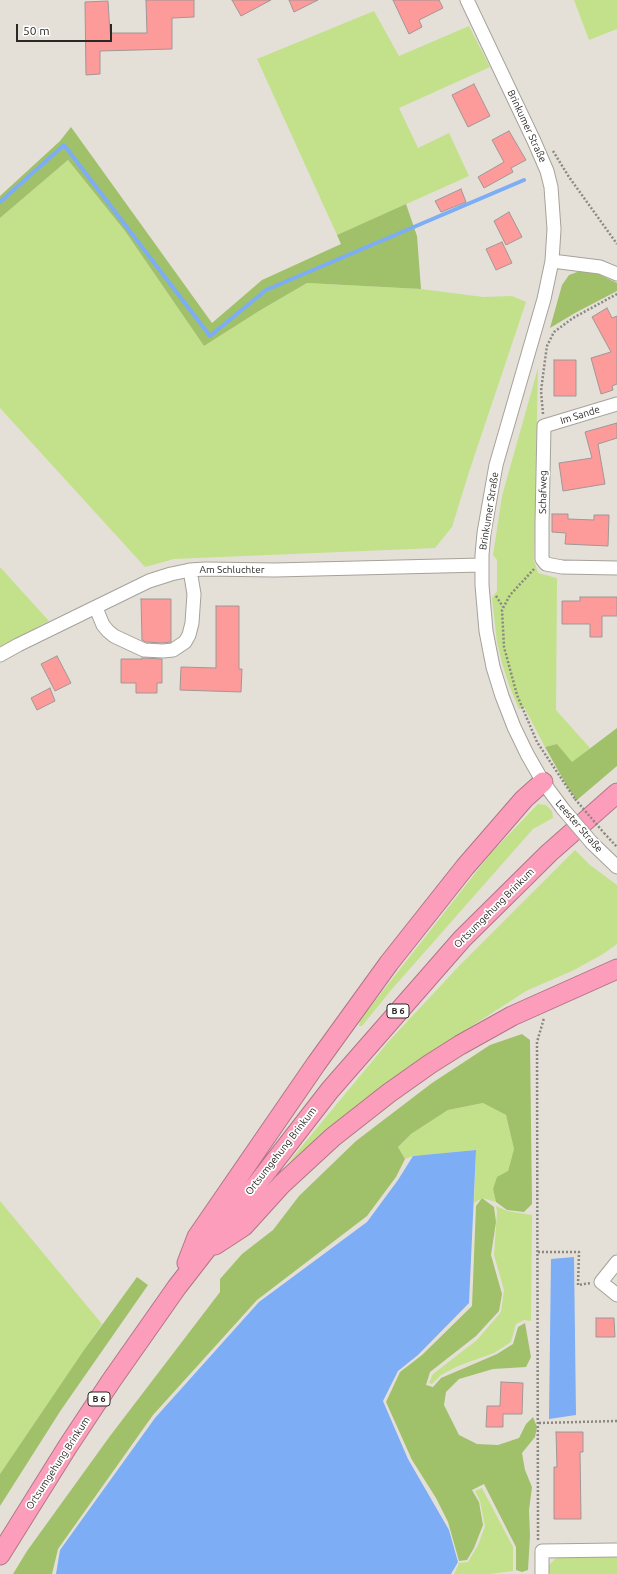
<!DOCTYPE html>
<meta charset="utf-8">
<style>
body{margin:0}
#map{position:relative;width:617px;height:1574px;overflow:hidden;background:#e4e0d8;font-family:Ubuntu,sans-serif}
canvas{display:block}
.scale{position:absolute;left:16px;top:24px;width:96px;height:18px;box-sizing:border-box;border:2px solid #2a2925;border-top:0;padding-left:5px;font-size:12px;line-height:14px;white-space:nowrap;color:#2a2925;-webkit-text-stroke:3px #fff;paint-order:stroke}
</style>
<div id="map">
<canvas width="617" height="1574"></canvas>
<div class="scale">50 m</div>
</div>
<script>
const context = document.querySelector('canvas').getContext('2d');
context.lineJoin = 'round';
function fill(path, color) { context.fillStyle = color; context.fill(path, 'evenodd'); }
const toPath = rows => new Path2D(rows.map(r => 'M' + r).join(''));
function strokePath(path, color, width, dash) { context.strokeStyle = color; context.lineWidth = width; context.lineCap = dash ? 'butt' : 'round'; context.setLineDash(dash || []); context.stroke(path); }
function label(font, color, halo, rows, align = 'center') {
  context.font = font + ' Ubuntu,sans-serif'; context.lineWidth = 3.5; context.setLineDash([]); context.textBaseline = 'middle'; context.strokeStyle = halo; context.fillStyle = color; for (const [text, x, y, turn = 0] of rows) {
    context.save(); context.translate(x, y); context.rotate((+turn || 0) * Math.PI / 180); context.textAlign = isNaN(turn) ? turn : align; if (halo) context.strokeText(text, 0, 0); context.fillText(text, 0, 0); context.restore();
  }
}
const green = toPath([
 [574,0,617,0,617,29,589,40],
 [374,11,399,56,469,26,490,67,399,108,418,148,449,133,469,176,337,235,257,59],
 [68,160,125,231,204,346,259,311,307,283,421,289,483,297,512,296,526,302,469,472,452,527,435,548,174,559,145,567,0,408,0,218],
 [538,368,534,560,538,573,557,578,556,710,590,748,572,763,557,744,545,747,524,707,519,709,509,685,502,663,497,642,492,598,497,591,497,560,493,555,502,496],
 [0,567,49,621,0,647],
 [538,804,546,805,552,811,553,818,533,829,392,989,362,1026,359,1026,360,1020,491,853],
 [575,850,590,865,617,885,617,944,603,954,574,970,526,991,407,1068,288,1163,389,1041,459,966],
 [483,1103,506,1115,514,1149,508,1171,493,1189,496,1202,482,1198,474,1203,476,1150,413,1156,405,1159,398,1147,411,1134,448,1110],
 [0,1201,102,1324,0,1474],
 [496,1206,507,1211,532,1215,531,1321,524,1320,516,1324,511,1342,494,1353,458,1366,441,1375,432,1384,429,1383,433,1374,477,1340,501,1312,504,1290,494,1255,497,1212],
 [482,1488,513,1547,513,1571,490,1574,454,1574,459,1563,468,1562,478,1545,485,1526,480,1501,475,1491],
 [617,1557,617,1574,547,1574,547,1567,556,1558]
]);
const forest = toPath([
 [71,127,212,323,262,280,341,244,337,235,406,204,417,236,421,289,307,283,259,311,204,346,125,231,68,160,0,218,0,196,60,141],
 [580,271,598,274,617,283,617,291,575,313,550,328,562,285,569,275],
 [617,728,617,766,577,800,568,788,545,747,557,744,572,762],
 [522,1034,530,1040,532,1204,524,1212,507,1210,496,1202,493,1189,497,1177,508,1171,514,1149,506,1115,483,1103,448,1110,411,1134,398,1147,405,1159,396,1177,367,1216,257,1300,153,1415,58,1549,52,1574,13,1574,27,1551,110,1436,220,1292,220,1279,242,1254,273,1230,299,1196,356,1141,432,1083,490,1045],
 [482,1198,494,1207,496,1222,491,1255,502,1294,499,1311,476,1336,430,1372,426,1385,433,1387,441,1378,497,1354,513,1344,518,1327,525,1323,531,1357,526,1367,493,1369,459,1379,446,1392,444,1405,459,1435,477,1444,498,1445,519,1438,526,1424,533,1417,537,1427,535,1437,522,1453,525,1470,532,1487,529,1510,530,1536,528,1570,522,1572,516,1570,516,1547,484,1484,472,1490,479,1502,483,1525,474,1548,467,1560,459,1561,448,1522,436,1498,412,1460,386,1402,400,1372,422,1355,472,1306,476,1206],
 [137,1277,148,1285,61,1410,0,1506,0,1474,84,1350]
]);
const water = toPath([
 [476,1150,469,1303,418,1355,398,1371,383,1401,408,1459,449,1530,458,1562,451,1574,56,1574,60,1550,155,1418,259,1302,367,1222,398,1180,413,1156],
 [574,1257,576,1415,549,1419,551,1259]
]);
const stream = toPath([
 [0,202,64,145,210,336,266,290,524,180]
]);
const building = toPath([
 [146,0,194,0,194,17,172,18,172,49,100,51,100,74,86,75,85,2,108,1,110,33,147,33,146,0],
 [232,0,271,0,241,16,232,0],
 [289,0,318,0,294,12,289,0],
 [393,0,439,0,443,8,419,20,422,27,409,34,393,0],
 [474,84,490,116,468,127,452,95,474,84],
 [509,131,526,160,511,168,513,172,484,188,478,177,504,162,492,140,509,131],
 [461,189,466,202,441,212,435,201,461,189],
 [509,212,522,237,506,245,494,221,509,212],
 [502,242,512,263,496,270,486,249,502,242],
 [607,308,612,318,617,316,617,384,612,386,613,390,601,394,591,358,611,352,592,317,607,308],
 [554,360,576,360,576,396,554,396,554,360],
 [617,423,617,438,598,444,605,484,563,491,559,463,592,458,585,432,617,423],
 [552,514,568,514,568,519,594,520,594,515,609,515,608,546,565,544,566,533,552,532,552,514],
 [580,597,617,597,617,616,602,616,602,637,590,637,590,624,562,624,562,601,580,601,580,597],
 [141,599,171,599,171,642,162,643,146,642,142,640,141,599],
 [216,606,239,606,239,669,242,669,241,692,180,690,181,667,216,668,216,606],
 [57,656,71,683,55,691,41,664,57,656],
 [142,658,162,659,162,683,157,683,157,693,136,693,136,683,121,683,121,659,142,659,142,658],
 [50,688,55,701,37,710,31,698,50,688],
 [596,1318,614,1318,615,1337,596,1337,596,1318],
 [501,1382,523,1383,522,1414,503,1414,503,1427,486,1427,487,1406,500,1406,501,1382],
 [556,1432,583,1432,583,1452,580,1452,581,1519,554,1519,554,1467,557,1467,556,1432]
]);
const path = toPath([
 [553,151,569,177,617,244],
 [543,414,541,391,545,360,547,346,554,332,573,318,617,294],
 [534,569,510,595,502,610,504,647,517,695,537,742,575,799],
 [496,596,503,607],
 [604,833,617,847],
 [538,1252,579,1252,578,1285,591,1283],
 [539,1423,617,1421],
 [538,1540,537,1042,544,1018]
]);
const minor = toPath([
 [467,0,534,141,547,171,551,187,554,229,552,261,544,299,496,465,484,533,482,555,482,585,486,631,493,667,502,696,514,727,527,754,543,782,563,809],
 [552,261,600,267,617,274],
 [617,404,544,426,542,523,542,559,546,564,562,567,617,568],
 [96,608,103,625,108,631,114,636,144,650,163,651,173,650,185,642,189,635,192,623,194,594,190,570],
 [0,655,18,645,149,581,171,574,190,570,205,569,275,570,482,565],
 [592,843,617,867],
 [617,1262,601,1282,617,1295],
 [542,1574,542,1551,617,1550]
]);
const highway = toPath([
 [215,1245,244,1226,282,1184,333,1137,389,1093,430,1064,460,1045,512,1016,617,969],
 [187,1263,197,1237,316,1064,389,963,465,867,524,799,543,782],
 [0,1555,68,1446,111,1381,177,1287,330,1090,462,939,549,853,617,793]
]);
const pathBridge = toPath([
 [575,799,604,833]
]);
const minorBridge = toPath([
 [563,809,592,843]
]);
const shields = [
 [398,1011,22],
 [99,1399,22]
];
const shieldNames = [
 ["B 6",398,1011],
 ["B 6",99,1399]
];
const streetNames = [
 ["Brinkumer Straße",527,126,65],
 ["Im Sande",580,415,-17],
 ["Schafweg",543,492,-89],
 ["Brinkumer Straße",489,511,-81],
 ["Am Schluchter",232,570],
 ["Leester Straße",579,826,49],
 ["Ortsumgehung Brinkum",494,908,-45],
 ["Ortsumgehung Brinkum",281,1151,-52],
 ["Ortsumgehung Brinkum",58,1463,-57]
];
fill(green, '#c2e18a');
fill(forest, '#a1c06a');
fill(water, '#7cadf5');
strokePath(stream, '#7cadf5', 4);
fill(building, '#fd9b9a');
strokePath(building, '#a09695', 1);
strokePath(minor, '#a5a29a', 15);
strokePath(highway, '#b27586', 21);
strokePath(path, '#8a8781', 2.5, [2, 2]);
strokePath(minor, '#fff', 13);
strokePath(highway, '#fc9ebb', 19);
strokePath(minorBridge, '#a5a29a', 15, []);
strokePath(pathBridge, '#8a8781', 2.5, [2, 2]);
strokePath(minorBridge, '#fff', 13);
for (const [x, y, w] of shields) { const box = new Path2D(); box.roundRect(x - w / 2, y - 7, w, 14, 3); context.fillStyle = '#fff'; context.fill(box); strokePath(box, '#2a2925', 1); }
label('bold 9px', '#2a2925', null, shieldNames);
label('10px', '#2a2925', '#fff', streetNames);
</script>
